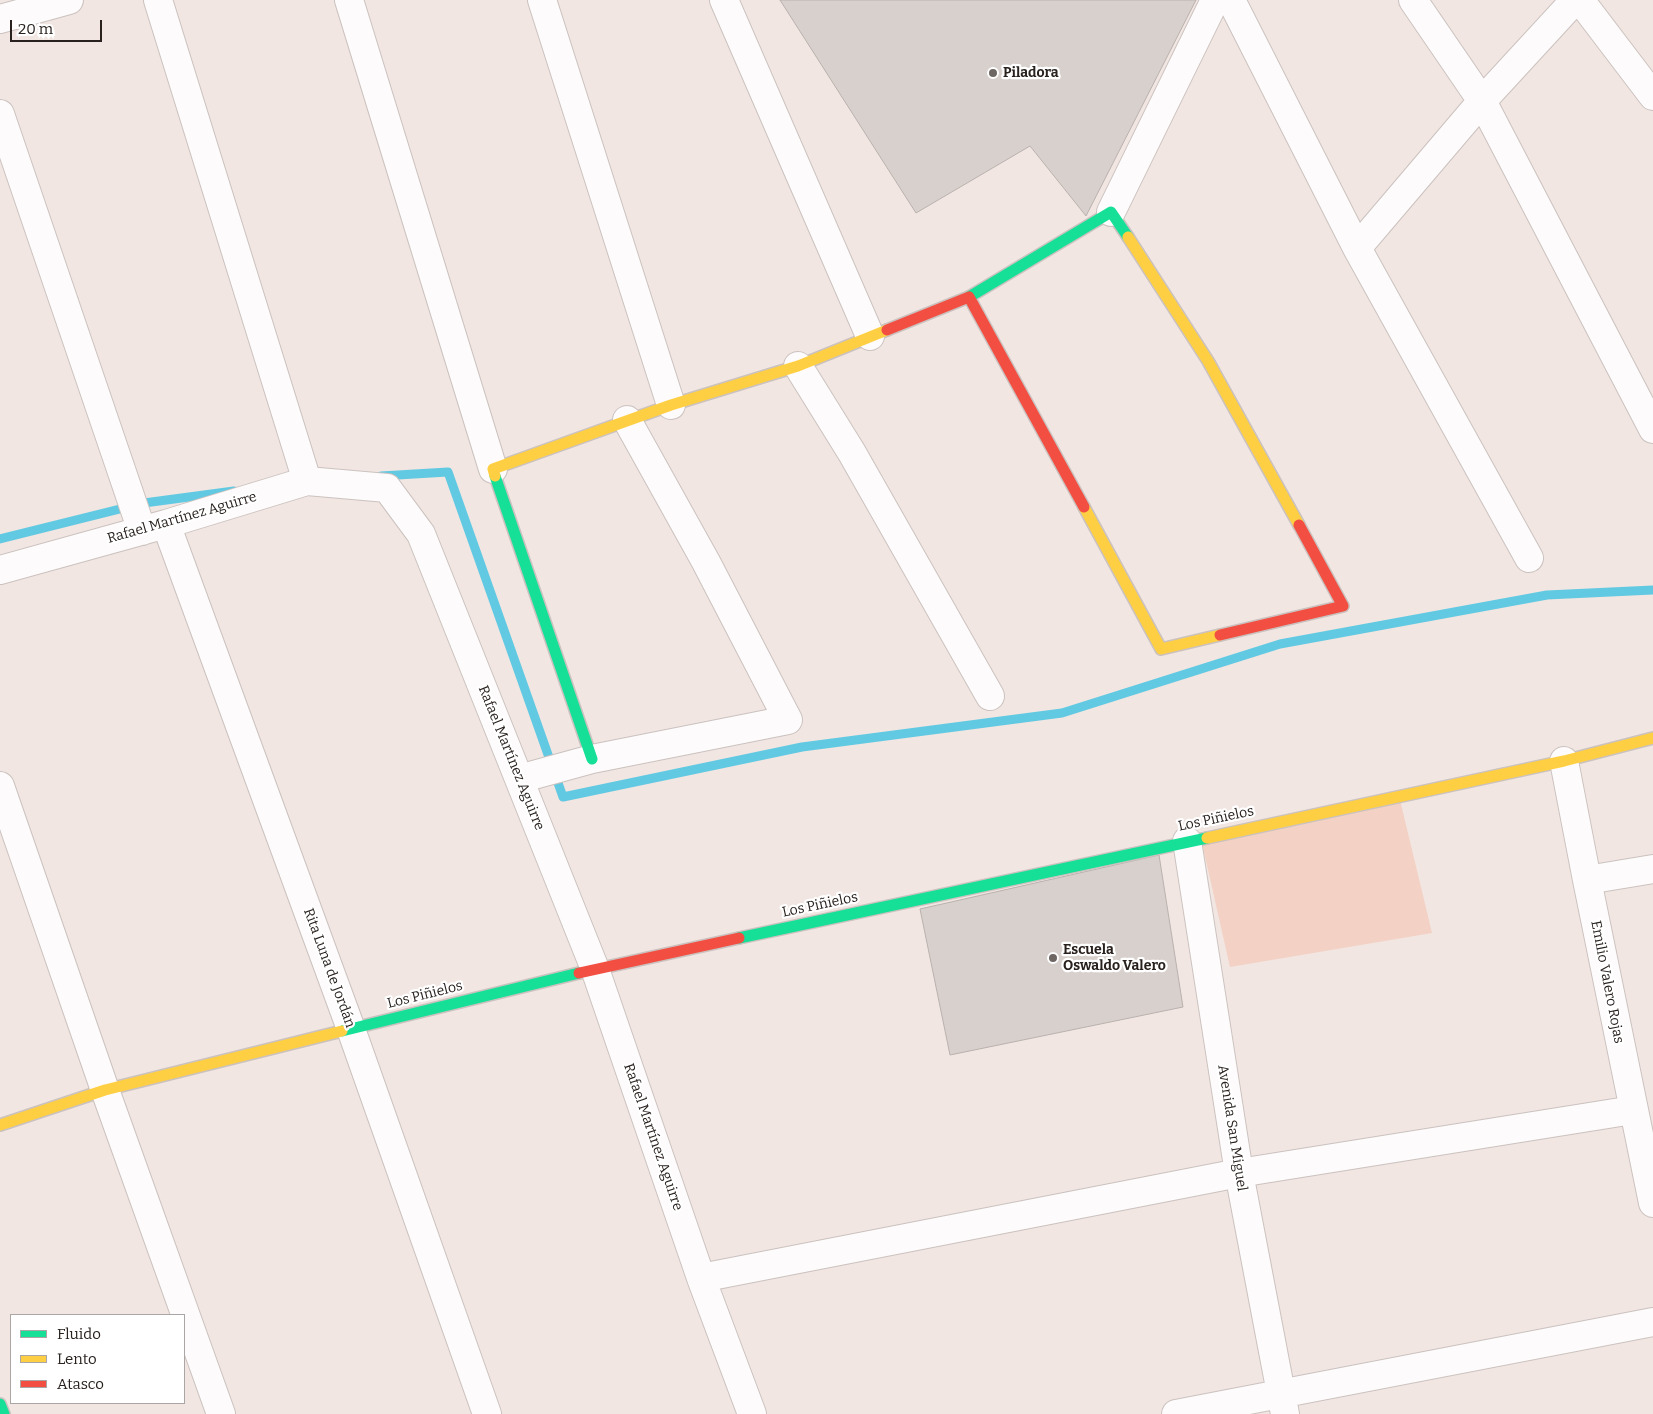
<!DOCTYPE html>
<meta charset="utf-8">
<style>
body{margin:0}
#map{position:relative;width:1653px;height:1414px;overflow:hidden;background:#f1e6e2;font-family:Bitter,serif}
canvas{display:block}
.legend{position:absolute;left:10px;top:1314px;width:175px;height:90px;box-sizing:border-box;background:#fff;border:1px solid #a9a6a5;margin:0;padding:6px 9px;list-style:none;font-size:15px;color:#28211e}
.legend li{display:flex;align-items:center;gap:10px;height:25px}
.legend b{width:25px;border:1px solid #a9a6a5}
.scale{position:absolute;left:10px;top:20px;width:92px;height:22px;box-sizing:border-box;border:2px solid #28211e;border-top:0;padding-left:6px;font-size:15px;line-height:18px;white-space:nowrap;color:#28211e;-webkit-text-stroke:4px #fff;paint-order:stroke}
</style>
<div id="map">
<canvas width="1653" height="1414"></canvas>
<ul class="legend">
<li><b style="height:6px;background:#16e098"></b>Fluido</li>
<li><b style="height:6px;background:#ffcf43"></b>Lento</li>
<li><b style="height:6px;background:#f24e42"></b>Atasco</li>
</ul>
<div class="scale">20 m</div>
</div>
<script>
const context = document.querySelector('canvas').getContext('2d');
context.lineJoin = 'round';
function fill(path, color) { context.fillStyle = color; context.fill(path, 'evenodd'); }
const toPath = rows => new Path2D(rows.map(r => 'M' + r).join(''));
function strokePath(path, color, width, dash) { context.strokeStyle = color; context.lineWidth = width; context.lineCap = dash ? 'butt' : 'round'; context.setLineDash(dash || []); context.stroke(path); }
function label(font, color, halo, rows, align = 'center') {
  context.font = font + ' Bitter,serif'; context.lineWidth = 4.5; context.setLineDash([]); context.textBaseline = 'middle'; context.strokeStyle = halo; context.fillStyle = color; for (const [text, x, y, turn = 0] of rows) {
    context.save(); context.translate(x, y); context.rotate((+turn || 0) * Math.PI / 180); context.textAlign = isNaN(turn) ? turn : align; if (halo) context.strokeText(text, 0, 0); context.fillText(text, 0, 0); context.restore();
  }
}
const green = toPath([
 [1400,800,1432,933,1230,967,1202,843]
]);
const stream = toPath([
 [381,476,448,472,563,797,802,747,1062,713,1280,644,1547,595,1653,590],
 [0,539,144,503,234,491]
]);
const building = toPath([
 [780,0,1196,0,1086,216,1030,146,916,213,780,0],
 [1159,855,1183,1007,950,1055,920,909,1159,855]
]);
const street = toPath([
 [158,0,307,481],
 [349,0,493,469],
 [542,0,671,405],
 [724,0,870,336],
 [1231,0,1357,248],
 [1413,0,1482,101,1653,429],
 [1580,0,1653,96],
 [0,19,69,0],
 [0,114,142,531],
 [1111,212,1215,0],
 [798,366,852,453,990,696],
 [166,524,351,1029,487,1414],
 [1529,558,1357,248,1482,101,1575,0],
 [0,570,166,524,307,481,387,488,421,534,595,969,701,1278,752,1414],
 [1564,761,1587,880,1653,1203],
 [519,779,592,759,788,720,706,562,627,420],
 [0,786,105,1090,221,1414],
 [1187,841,1239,1173,1285,1414],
 [1587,880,1653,869],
 [701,1278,1239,1173,1633,1110],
 [1176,1414,1653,1322]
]);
const fast = toPath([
 [969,297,1111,212,1128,237],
 [495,476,592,759],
 [739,938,1207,838],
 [342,1031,579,973],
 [0,1404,4,1414]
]);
const slow = toPath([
 [1128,237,1208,361,1299,525],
 [495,476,493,469,671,405,798,366,887,330],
 [1084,507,1161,649,1220,635],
 [1207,838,1564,761,1653,738],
 [0,1125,105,1090,342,1031]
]);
const jam = toPath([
 [887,330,969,297,1084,507],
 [1220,635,1343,606,1299,525],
 [579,973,739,938]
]);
const markers = [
 [993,73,5,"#6e6663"],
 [1053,958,5,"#6e6663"]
];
const poiNames = [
 ["Piladora",1003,73],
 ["Escuela",1063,950],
 ["Oswaldo Valero",1063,966]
];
const streetNames = [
 ["Rafael Martínez Aguirre",182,518,-16],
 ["Rafael Martínez Aguirre",511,758,68],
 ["Los Piñielos",1216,819,-12],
 ["Los Piñielos",820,905,-12],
 ["Rita Luna de Jordán",329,968,70],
 ["Emilio Valero Rojas",1607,982,79],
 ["Los Piñielos",425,995,-14],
 ["Avenida San Miguel",1232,1128,81],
 ["Rafael Martínez Aguirre",653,1137,71]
];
fill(green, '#f3d1c4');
strokePath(stream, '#62c9e2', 9);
fill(building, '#d8d0cc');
strokePath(building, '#b9b1ad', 1);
strokePath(street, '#cbc2bf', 30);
strokePath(fast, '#cbc2bf', 14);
strokePath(slow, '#cbc2bf', 14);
strokePath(jam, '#cbc2bf', 14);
strokePath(street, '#fdfbfb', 28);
strokePath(fast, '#16e098', 11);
strokePath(slow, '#ffcf43', 11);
strokePath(jam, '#f24e42', 11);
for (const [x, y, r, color] of markers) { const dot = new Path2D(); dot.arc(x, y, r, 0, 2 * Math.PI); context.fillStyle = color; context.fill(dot); strokePath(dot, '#fff', 2); }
label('bold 14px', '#28211e', '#fff', poiNames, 'left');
label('14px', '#28211e', '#fff', streetNames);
</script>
